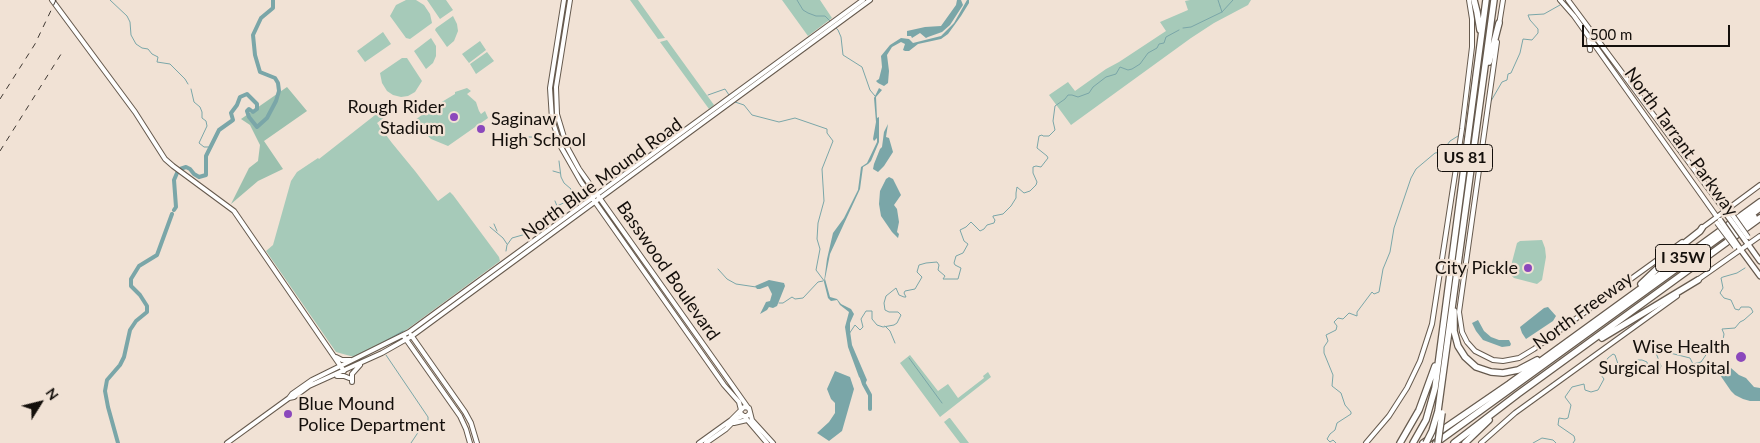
<!DOCTYPE html>
<style>
body{margin:0}
#map{position:relative;width:1760px;height:443px;overflow:hidden;background:#f1e2d5;font-family:Lato,sans-serif}
canvas{display:block}
.north{position:absolute;left:15px;top:378px;width:50px;height:50px;-webkit-text-stroke:4px #f1e2d5;paint-order:stroke;rotate:54deg;font-size:14px;font-weight:700;line-height:20px;text-align:center;color:#140f0b}
.north::after{content:'';display:block;margin:auto;width:18px;height:22px;background:#140f0b;clip-path:polygon(50% 0,100% 100%,50% 72%,0 100%)}
.scale{position:absolute;left:1582px;top:25px;width:148px;height:22px;box-sizing:border-box;border:2px solid #140f0b;border-top:0;padding-left:6px;font-size:15px;line-height:18px;white-space:nowrap;color:#140f0b;-webkit-text-stroke:4px #f1e2d5;paint-order:stroke}
</style>
<div id="map">
<canvas width="1760" height="443"></canvas>
<div class="north">N</div>
<div class="scale">500 m</div>
</div>
<script>
const context = document.querySelector('canvas').getContext('2d');
context.lineJoin = 'round';
function fill(path, color) { context.fillStyle = color; context.fill(path, 'evenodd'); }
const toPath = rows => new Path2D(rows.map(r => 'M' + r).join(''));
function strokePath(path, color, width, dash) { context.strokeStyle = color; context.lineWidth = width; context.lineCap = dash ? 'butt' : 'round'; context.setLineDash(dash || []); context.stroke(path); }
function label(font, color, halo, rows, align = 'center') {
  context.font = font + ' Lato,sans-serif'; context.lineWidth = 4.5; context.setLineDash([]); context.textBaseline = 'middle'; context.strokeStyle = halo; context.fillStyle = color; for (const [text, x, y, turn = 0] of rows) {
    context.save(); context.translate(x, y); context.rotate((+turn || 0) * Math.PI / 180); context.textAlign = isNaN(turn) ? turn : align; if (halo) context.strokeText(text, 0, 0); context.fillText(text, 0, 0); context.restore();
  }
}
const green = toPath([
 [406,0,416,0,424,5,430,14,432,23,410,39,406,38,390,16,396,5],
 [427,0,446,0,453,10,440,19],
 [630,0,638,0,665,38,658,39],
 [782,0,820,0,832,18,808,36],
 [1190,0,1251,0,1248,5,1214,23,1191,38,1071,125,1049,95,1068,82,1075,91,1106,69,1119,62,1166,31,1160,22,1188,10,1185,1],
 [453,16,457,24,458,31,454,41,447,47,435,30,436,28],
 [383,32,391,44,365,62,357,51],
 [431,38,436,46,436,56,433,63,426,69,414,51],
 [667,40,714,105,709,109,660,42],
 [480,41,486,50,469,63,462,54],
 [487,52,494,61,476,74,470,64],
 [402,58,407,58,422,81,415,92,408,96,401,97,393,95,387,91,382,83,380,73],
 [467,88,471,91,467,94,476,102,479,111,481,114,485,111,488,118,448,146,431,139,415,123,415,120,430,109,432,111,440,105,440,103,455,94,455,92],
 [384,108,389,114,377,123,392,143,415,171,438,201,450,192,453,195,499,257,500,261,402,333,354,357,336,352,266,251,273,245,291,181,297,172,318,158,319,159],
 [1542,240,1545,248,1546,257,1542,280,1537,284,1514,278,1511,275,1512,262,1517,243,1520,241],
 [910,355,938,391,948,384,958,398,984,378,983,376,988,372,991,377,940,417,900,363],
 [949,418,950,418,969,443,960,443,944,422]
]);
const forest = toPath([
 [287,87,307,111,264,141,283,169,258,181,231,204,249,168,258,161,260,145,250,125,241,119]
]);
const water = toPath([
 [957,0,961,0,963,5,950,25,942,32,928,37,926,38,920,33,912,38,911,36,907,36,907,31,925,27,941,26,956,5],
 [967,0,969,0,969,3,961,16,948,34,941,39,918,44,909,51,905,51,903,50,905,44,901,42,892,47,887,55,889,71,888,83,884,86,878,83,876,81,879,79,882,67,881,56,890,45,901,38,909,39,913,43,941,36,954,23],
 [879,88,882,90,876,97,877,118,879,117,879,142,871,161,868,164,863,167,860,189,830,254,825,279,830,297,837,299,841,304,851,309,854,314,850,323,850,331,852,345,867,380,865,384,859,377,848,347,845,327,849,312,840,305,837,300,831,301,828,298,824,282,827,259,833,233,844,218,858,190,861,167,867,163,877,142,877,138,874,141,873,139,876,122,874,98],
 [888,124,886,137,889,138,893,152,884,166,878,172,873,169,874,164,880,149,882,147,884,132],
 [889,177,893,179,901,195,894,205,897,209,899,222,897,232,899,234,898,238,892,232,881,216,879,204,880,191,886,179],
 [769,280,784,283,785,286,777,306,773,308,769,307,767,310,760,314,766,302,770,301,772,294,768,286,760,289,757,289,755,286],
 [1548,307,1556,316,1553,321,1526,339,1522,333,1520,327,1544,308],
 [1478,320,1484,331,1491,337,1499,340,1509,340,1511,344,1510,346,1502,347,1483,340,1476,331,1472,323],
 [1727,367,1731,368,1739,375,1746,378,1754,387,1760,388,1760,401,1750,401,1743,399,1735,395,1731,391,1720,375],
 [835,371,850,377,854,389,842,431,829,441,817,433,829,422,835,413,835,403,831,399,827,389]
]);
const stream = toPath([
 [110,0,127,16,130,22,131,35,136,44,142,48,148,49,152,54,158,57,157,62,170,64,185,79,188,84],
 [797,0,803,10,808,13,816,16,825,16,830,21],
 [1218,0,1220,6],
 [1220,6,1222,12],
 [835,27,838,30,841,37,843,55,862,67,870,90,875,96],
 [1183,28,1191,27,1222,12,1233,0],
 [191,89,194,102,200,107,202,112,202,118,206,121,207,126,199,143,204,147,210,147],
 [708,95,725,89,729,95],
 [1491,101,1502,82,1507,80,1508,74,1511,73,1520,53,1523,39,1532,40,1538,33,1538,29,1530,20,1528,15,1544,14,1560,5],
 [735,102,744,105,752,115,779,122,795,118,827,129,827,133,833,141,822,169,824,201,818,223,817,239,820,249,816,270,825,282],
 [529,137,533,137,545,145,555,147],
 [553,171,560,173],
 [555,201,557,206],
 [546,218,557,206,570,200,573,196,571,189,564,183,561,177,559,161],
 [494,224,497,231],
 [490,227,503,238,507,244],
 [506,251,507,245,512,238,526,234,538,223],
 [718,269,727,279,736,284,756,287],
 [779,303,783,303,792,297,795,299,803,298,818,282,823,281],
 [885,326,890,331,895,343],
 [849,334,855,325,860,330,863,327,861,319,866,311,872,311,872,319,877,325,883,327,894,325,897,323,901,315,898,312,889,312,885,310,884,303,886,296,896,288,899,295,904,297,906,297,904,293,905,291,915,289,922,277,917,272,919,265,926,263,937,262,939,265,938,270,945,276,943,279,958,279,961,268,955,265,954,263,956,256,963,253,968,244,964,241,960,230,966,227,971,222,980,231,984,229,987,225,994,223,995,220,993,217,993,216,1003,214,1011,206,1016,198,1016,193,1017,187,1024,193,1030,191,1036,185,1037,182,1033,173,1033,167,1036,166,1041,167,1048,158,1047,156,1037,148,1039,136,1042,135,1043,136,1049,136,1055,130,1053,121,1055,106,1065,99,1068,95,1072,95,1078,97,1089,93,1093,87,1106,77,1116,74,1120,67,1128,70,1132,69,1140,64,1148,53,1157,48,1159,44,1164,43,1166,37,1179,30],
 [380,344,403,331],
 [386,355,428,417,428,421,419,431,411,443],
 [909,358,942,403],
 [1336,443,1333,440,1330,442,1327,439,1330,434,1335,430,1337,423,1351,414,1351,412,1345,405,1341,393,1332,386,1333,375,1324,353,1324,347,1328,341,1326,335,1336,330,1337,326,1334,322,1338,318,1343,319,1349,313,1357,316,1357,312,1372,292,1374,294,1379,292,1383,269,1390,252,1394,228,1411,178,1416,169,1435,153,1442,152,1450,141,1458,136],
 [1533,443,1542,438,1553,440,1556,443],
 [1573,443,1575,440,1574,436,1558,425,1559,418,1565,419,1568,418,1571,405,1565,397,1572,387,1584,384,1585,390,1591,392,1598,390,1604,379,1601,375,1601,368,1608,358,1613,354,1615,355,1620,370,1625,370,1625,365,1636,364,1638,363,1637,360,1642,360,1647,362,1648,368,1655,374,1659,372,1661,366,1656,353,1658,350,1690,358,1693,364,1701,362,1708,352,1723,340,1724,334,1722,329,1735,328,1740,322,1744,320,1753,312,1751,308,1749,307,1741,307,1739,310,1735,309,1731,300,1724,298,1720,293,1723,288,1721,278,1723,277,1737,273,1745,268]
]);
const river = toPath([
 [180,169,186,167,190,169,194,174,199,177,206,175,206,156,219,130,233,120,231,113,237,105,240,97,247,94,257,104,257,109,253,112,249,109,247,111,249,117,257,127,267,118,276,101,279,91,278,83,275,78,260,72,255,55,253,35,261,18,273,8,273,0],
 [174,210,176,207,174,180,177,173],
 [862,378,864,384,870,395,870,409],
 [118,443,108,407,105,391,107,380,120,365,124,357,130,330,136,321,147,312,147,306,140,295,131,286,131,279,139,266,157,255,172,214]
]);
const secondary = toPath([
 [52,0,135,112,165,159,173,166,234,211,344,371],
 [564,0,550,88,552,119,561,147,581,182,724,385,739,402,741,410],
 [570,0,556,87,557,114,567,147,579,169,749,409],
 [1560,0,1574,16,1717,217],
 [1568,0,1725,211],
 [1499,25,1503,0],
 [1589,40,1590,50],
 [1497,42,1459,312,1462,332,1467,342,1475,351,1493,360,1503,361,1519,358,1534,349,1682,242],
 [1702,228,1760,185],
 [1696,281,1760,236],
 [403,335,460,416,466,429,470,443],
 [411,335,465,412,471,423,477,443],
 [336,357,342,360,351,360],
 [337,376,344,376,349,378],
 [352,382,352,374,360,365],
 [289,398,292,394,312,380,409,332,863,0],
 [750,413,747,416,744,416,741,414,740,411,744,407,749,408,752,420,773,443],
 [744,416,767,443],
 [734,423,747,420],
 [227,443,289,398,294,397,309,386,382,353,412,336,870,0],
 [699,443,731,420,740,411],
 [706,443,726,429,737,418,743,416],
 [1366,443,1389,416,1407,388,1420,361,1432,324,1462,129,1472,47,1472,19,1469,0],
 [1481,443,1515,413,1677,296]
]);
const primary = toPath([
 [1745,240,1760,261],
 [1738,246,1760,276]
]);
const motorway = toPath([
 [1474,0,1477,12,1480,30],
 [1489,62,1499,23],
 [1727,237,1754,217],
 [1641,284,1681,246,1700,231,1702,228],
 [1454,311,1454,331,1458,346,1465,357,1476,367,1491,372,1503,373,1518,370,1537,360],
 [1602,338,1698,280],
 [1438,411,1494,0],
 [1400,443,1419,410,1435,366],
 [1413,443,1426,420,1435,388,1486,0],
 [1423,443,1509,384,1760,202],
 [1436,443,1760,208],
 [1454,443,1518,394,1760,218],
 [1465,443,1489,420]
]);
const rail = toPath([
 [0,99,35,44,56,0],
 [0,151,63,51]
]);
const secondaryBridge = toPath([
 [1731,213,1748,237],
 [1717,223,1735,247]
]);
const primaryBridge = toPath([
 [1727,215,1745,240],
 [1720,220,1738,246]
]);
const motorwayBridge = toPath([
 [1426,443,1432,431,1438,411],
 [1438,443,1442,413]
]);
const markers = [
 [454,117,5,"#8b48bc"],
 [481,129,5,"#8b48bc"],
 [1528,268,5,"#8b48bc"],
 [1741,357,6,"#8b48bc"],
 [288,414,5,"#8b48bc"]
];
const shields = [
 [1465,158,55],
 [1683,258,55]
];
const shieldNames = [
 ["US 81",1465,158],
 ["I 35W",1683,258]
];
const poiNames = [
 ["Rough Rider",444,107],
 ["Stadium",444,128],
 ["Saginaw",491,119,"left"],
 ["High School",491,140,"left"],
 ["City Pickle",1518,268],
 ["Wise Health",1730,347],
 ["Surgical Hospital",1730,368],
 ["Blue Mound",298,404,"left"],
 ["Police Department",298,425,"left"]
];
const streetNames = [
 ["North Tarrant Parkway",1681,142,54],
 ["North Blue Mound Road",602,179,-36],
 ["Basswood Boulevard",668,271,55],
 ["North Freeway",1583,311,-36]
];
fill(green, '#a6cab9');
fill(forest, '#9bc0ae');
fill(water, '#7aa6a8');
strokePath(stream, '#7aa6a8', 1);
strokePath(river, '#7aa6a8', 4);
strokePath(secondary, '#665a4e', 6);
strokePath(primary, '#665a4e', 7);
strokePath(motorway, '#665a4e', 8);
strokePath(secondary, '#fff', 4);
strokePath(primary, '#fff', 4.5);
strokePath(motorway, '#fff', 5.5);
strokePath(rail, '#403933', 1, [6, 6]);
strokePath(secondaryBridge, '#665a4e', 6, []);
strokePath(primaryBridge, '#665a4e', 7, []);
strokePath(motorwayBridge, '#665a4e', 8, []);
strokePath(secondaryBridge, '#fff', 4);
strokePath(primaryBridge, '#fff', 4.5);
strokePath(motorwayBridge, '#fff', 5.5);
for (const [x, y, r, color] of markers) { const dot = new Path2D(); dot.arc(x, y, r, 0, 2 * Math.PI); context.fillStyle = color; context.fill(dot); strokePath(dot, '#f1e2d5', 2); }
for (const [x, y, w] of shields) { const box = new Path2D(); box.roundRect(x - w / 2, y - 13.5, w, 27, 4); context.fillStyle = '#f1e2d5'; context.fill(box); strokePath(box, '#140f0b', 1); }
label('bold 16px', '#140f0b', null, shieldNames);
label('18px', '#140f0b', '#f1e2d5', poiNames, 'right');
label('18px', '#140f0b', '#f1e2d5', streetNames);
</script>
